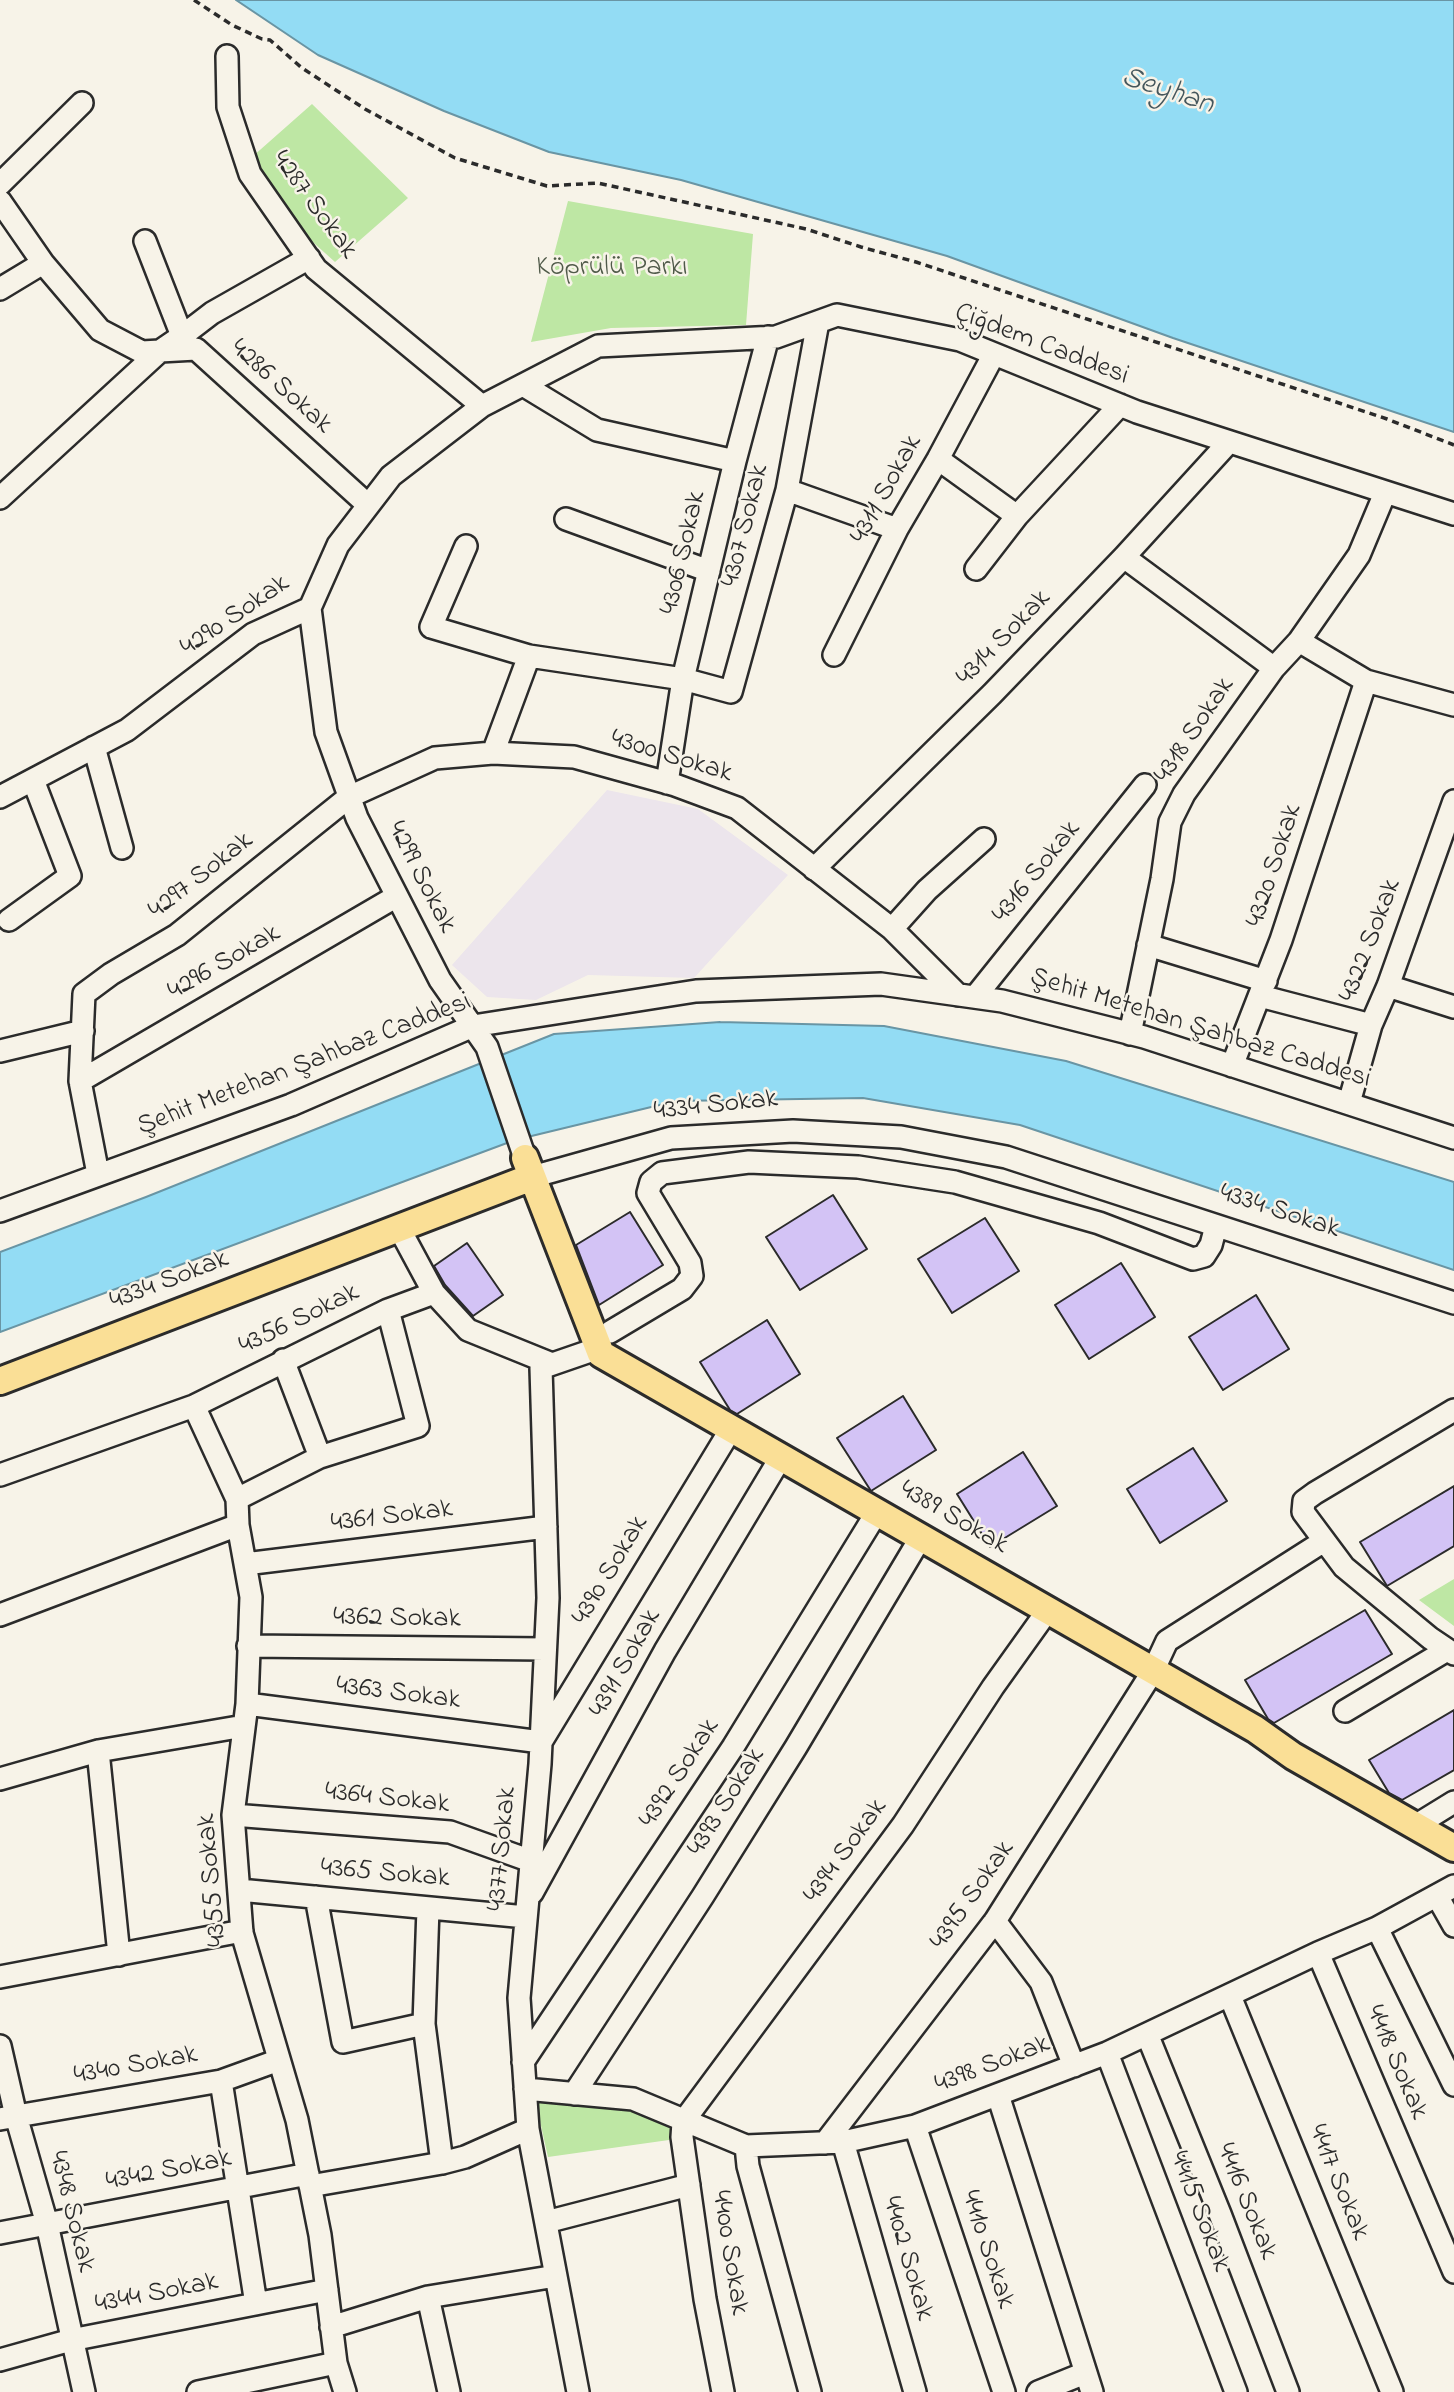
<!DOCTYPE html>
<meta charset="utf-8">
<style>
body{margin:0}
canvas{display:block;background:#f7f3e8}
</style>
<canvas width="1454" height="2392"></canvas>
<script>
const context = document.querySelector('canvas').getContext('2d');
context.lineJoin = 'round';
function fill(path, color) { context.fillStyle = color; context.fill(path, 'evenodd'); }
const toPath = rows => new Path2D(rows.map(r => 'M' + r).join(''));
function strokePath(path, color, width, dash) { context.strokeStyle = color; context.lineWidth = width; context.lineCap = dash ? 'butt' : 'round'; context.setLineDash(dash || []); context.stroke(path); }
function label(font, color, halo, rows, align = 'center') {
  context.font = font + ' "Indie Flower",sans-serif'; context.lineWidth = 5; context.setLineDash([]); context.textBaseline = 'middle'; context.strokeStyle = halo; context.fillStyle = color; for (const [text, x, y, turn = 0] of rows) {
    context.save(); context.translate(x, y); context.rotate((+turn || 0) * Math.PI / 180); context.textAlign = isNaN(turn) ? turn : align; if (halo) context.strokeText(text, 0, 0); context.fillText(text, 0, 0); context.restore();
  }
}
const built = toPath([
 [607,790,698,809,788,875,694,978,588,975,536,1000,487,997,452,965]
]);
const green = toPath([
 [312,104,408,198,335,262,235,172],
 [568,201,753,234,746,325,611,328,531,342],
 [1454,1579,1454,1626,1419,1600],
 [533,2090,633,2099,679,2121,676,2139,548,2157]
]);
const water = toPath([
 [236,0,1454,0,1454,432,1173,338,947,256,681,180,549,152,444,111,318,55,236,0],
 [720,1022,884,1026,1066,1061,1454,1182,1454,1270,1020,1125,863,1098,676,1101,515,1140,0,1332,0,1252,146,1197,554,1034,720,1022]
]);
const building = toPath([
 [833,1195,867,1249,800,1290,766,1237,833,1195],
 [630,1212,663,1265,599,1305,576,1245,630,1212],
 [985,1218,1019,1271,952,1313,918,1259,985,1218],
 [467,1243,503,1295,473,1316,445,1285,434,1266,467,1243],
 [1121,1263,1155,1317,1089,1359,1055,1305,1121,1263],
 [1256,1295,1289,1349,1223,1390,1189,1337,1256,1295],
 [767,1320,800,1374,737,1414,730,1410,700,1362,767,1320],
 [903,1396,936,1450,871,1491,837,1438,903,1396],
 [1193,1448,1227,1501,1160,1543,1127,1489,1193,1448],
 [1023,1452,1057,1506,990,1547,957,1494,1023,1452],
 [1454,1486,1454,1546,1387,1586,1360,1542,1454,1486],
 [1365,1610,1392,1654,1274,1723,1268,1719,1245,1680,1365,1610],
 [1454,1710,1454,1770,1402,1800,1389,1793,1369,1760,1454,1710]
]);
const path = toPath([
 [194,0,232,25,262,39,270,40,302,68,365,109,455,158,547,186,598,183,806,229,861,247,916,262,1387,419,1454,445]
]);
const minor = toPath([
 [227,56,228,107,250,174,316,269,482,406],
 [0,184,82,103],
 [0,201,43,263,100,330,142,352,196,349,368,505],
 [0,289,43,263],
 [182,336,212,313,309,258],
 [523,385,597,430,735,461],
 [938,459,1017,516],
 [787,490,897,529],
 [0,498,160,351,182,336,145,241],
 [566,519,709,571],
 [466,546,431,627,529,656,683,679,731,692,787,490,818,322],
 [1124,557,1274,668],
 [976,569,1017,516,1120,405],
 [310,608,326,732,357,818,440,980,487,1047,525,1158],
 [1299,641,1366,681,1454,705],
 [834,655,897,529,938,459,994,354],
 [94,747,122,848],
 [493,753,529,656],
 [667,783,683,679,735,461,768,337],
 [0,797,127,730,253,634,310,608,338,545,391,476,482,406,598,346,776,337,837,315,960,340,1137,412,1454,514],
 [814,869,992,694,1124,557,1229,442],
 [9,920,70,876,33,780],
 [892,929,927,890,984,839],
 [1148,945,1266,981],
 [1388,986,1454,1007],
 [1260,996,1371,1025],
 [975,997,1145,785],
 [1130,1034,1162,879,1170,822,1184,794,1274,668,1299,641,1359,555,1385,493],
 [0,1051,83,1031],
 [1232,1066,1281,940,1366,681],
 [80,1081,397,896],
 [1349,1103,1371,1025,1388,986,1454,801],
 [98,1174,80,1081,84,994,111,974,177,935,349,797,435,758,493,753,574,757,675,785,737,808,892,929,958,995],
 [532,1177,671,1138,793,1131,901,1137,1006,1157,1454,1303],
 [0,1211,291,1105,473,1026,696,991,881,984,1002,1001,1144,1037,1454,1138],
 [399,1228,434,1293,468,1330,552,1364],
 [610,1332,682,1289,692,1276,690,1263,648,1193,651,1182,662,1173,749,1162,858,1167,955,1182,1099,1223,1193,1259,1204,1256,1211,1245,1216,1226],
 [283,1360,320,1457],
 [194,1406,237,1499,238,1525,251,1597,247,1704,233,1815,242,1933,297,2120,320,2235,336,2363,345,2392],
 [1454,1410,1315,1493,1304,1501,1303,1512,1344,1567,1430,1638,1454,1654],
 [0,1475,194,1406,388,1310,434,1293],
 [237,1499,320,1457,418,1426,388,1310],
 [245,1564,546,1527],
 [0,1615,238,1525],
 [248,1646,545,1649],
 [247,1704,541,1742,731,1429],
 [1345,1711,1447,1650],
 [98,1751,119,1955],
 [0,1779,98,1751,244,1726],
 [233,1815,450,1832,531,1861],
 [1415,1826,1454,1802],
 [239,1890,526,1917],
 [532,1893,665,1651,781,1457],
 [1437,1896,1454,1926],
 [316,1897,343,2042,424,2024],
 [428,1908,424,2024,442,2163],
 [995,1921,1041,1982,1074,2066],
 [1377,1928,1454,2085],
 [1318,1953,1454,2272],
 [0,1977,242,1931],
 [1230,1996,1392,2392],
 [1147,2034,1220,2214,1288,2392],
 [0,2046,16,2116,47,2224,84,2392],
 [1107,2053,1236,2392],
 [523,2062,733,1747,877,1512],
 [221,2081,256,2304],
 [525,2089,633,2099,746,2146,843,2142,915,2126,1107,2053,1318,1953,1377,1928,1454,1886],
 [574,2094,703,1896,796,1747,921,1537],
 [998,2095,1092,2392],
 [0,2119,221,2081,279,2060],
 [915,2126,1004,2392],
 [843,2142,915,2392],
 [825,2143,995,1921,1153,1671,1167,1641,1324,1541],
 [746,2146,748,2166,810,2392],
 [310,2186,442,2163,465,2157,528,2129],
 [546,2222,689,2185],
 [0,2233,308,2174],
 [428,2297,449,2392],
 [331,2327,428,2297,556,2276],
 [0,2360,71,2340,327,2290],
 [198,2392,336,2363],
 [578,2392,528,2129,519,1998,540,1764,548,1598,541,1368,599,1348],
 [723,2392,705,2299,682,2137,683,2122,903,1825,993,1687,1048,1610],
 [1038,2392,1085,2373]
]);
const major = toPath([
 [525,1158,601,1354,1255,1729,1293,1756,1454,1848],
 [0,1381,532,1177]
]);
const streetNames = [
 ["4287 Sokak",313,206,54],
 ["Çiğdem Caddesi",1041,346,21],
 ["4286 Sokak",280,388,42],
 ["4311 Sokak",888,490,-61],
 ["4307 Sokak",747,526,-76],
 ["4306 Sokak",685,553,-77],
 ["4290 Sokak",236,617,-34],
 ["4314 Sokak",1005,639,-46],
 ["4318 Sokak",1196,731,-56],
 ["4300 Sokak",671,758,17],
 ["4320 Sokak",1276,866,-72],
 ["4316 Sokak",1038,873,-51],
 ["4297 Sokak",202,877,-38],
 ["4299 Sokak",420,878,63],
 ["4322 Sokak",1372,941,-69],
 ["4296 Sokak",225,964,-30],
 ["Şehit Metehan Şahbaz Caddesi",1200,1030,17],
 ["Şehit Metehan Şahbaz Caddesi",305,1066,-21],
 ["4334 Sokak",716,1107,-6],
 ["4334 Sokak",1279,1213,18],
 ["4334 Sokak",170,1282,-21],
 ["4356 Sokak",300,1321,-26],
 ["4361 Sokak",392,1518,-7],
 ["4389 Sokak",953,1519,30],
 ["4390 Sokak",612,1571,-59],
 ["4362 Sokak",397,1620,1],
 ["4391 Sokak",627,1664,-61],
 ["4363 Sokak",398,1695,7],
 ["4392 Sokak",681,1774,-57],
 ["4364 Sokak",387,1800,6],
 ["4393 Sokak",728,1803,-58],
 ["4377 Sokak",504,1849,-85],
 ["4394 Sokak",847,1852,-54],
 ["4365 Sokak",385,1875,5],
 ["4355 Sokak",214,1880,-95],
 ["4395 Sokak",974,1896,-55],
 ["4418 Sokak",1395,2063,67],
 ["4398 Sokak",993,2066,-21],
 ["4340 Sokak",136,2067,-10],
 ["4342 Sokak",169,2172,-11],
 ["4417 Sokak",1337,2183,68],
 ["4416 Sokak",1245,2202,68],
 ["4348 Sokak",70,2212,76],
 ["4415 Sokak",1198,2212,69],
 ["4410 Sokak",986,2250,72],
 ["4400 Sokak",728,2253,81],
 ["4402 Sokak",906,2259,74],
 ["4344 Sokak",157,2295,-11]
];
const parkNames = [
 ["Köprülü Parkı",612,269]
];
const waterNames = [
 ["Seyhan",1167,93,18]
];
fill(built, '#ece5ec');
fill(green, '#bee7a4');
fill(water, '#93dcf4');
strokePath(water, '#6995a4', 2);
fill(building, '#d3c3f5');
strokePath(building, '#2b2b2b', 2);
strokePath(minor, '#2b2b2b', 26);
strokePath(major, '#2b2b2b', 32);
strokePath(path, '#2b2b2b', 3.5, [7, 5]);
strokePath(minor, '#f7f3e8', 21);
strokePath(major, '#fadf96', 26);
label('28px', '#2b2b2b', '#f7f3e8', streetNames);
label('28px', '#505a49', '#f7f3e8', parkNames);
label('italic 30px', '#45575d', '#f7f3e8', waterNames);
</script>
